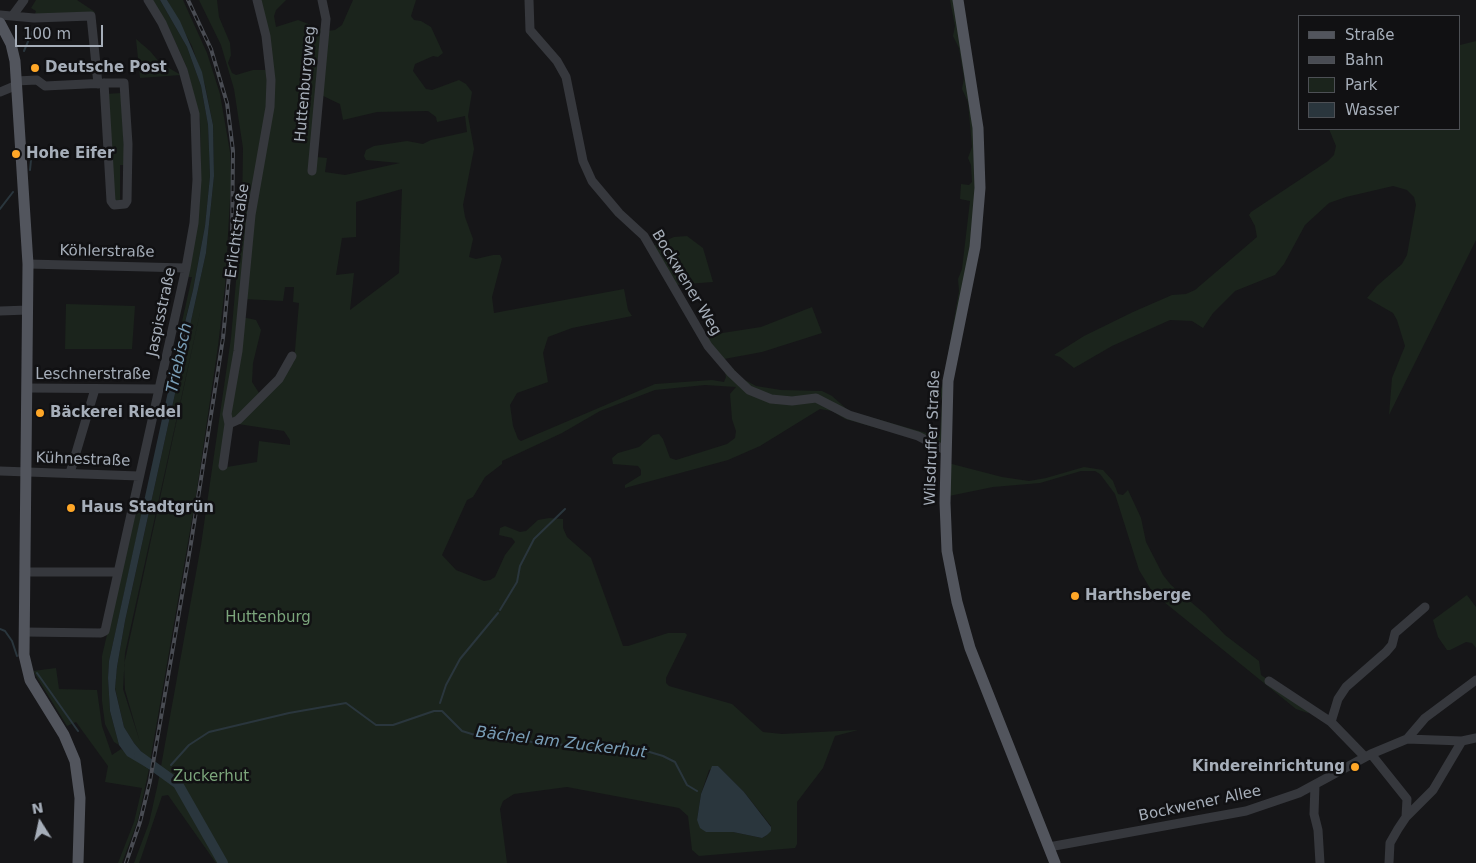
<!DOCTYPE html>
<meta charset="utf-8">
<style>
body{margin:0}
#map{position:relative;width:1476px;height:863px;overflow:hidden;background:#161618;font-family:"DejaVu Sans",sans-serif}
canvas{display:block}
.legend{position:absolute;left:1298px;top:15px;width:162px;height:115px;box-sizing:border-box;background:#111113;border:1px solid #4d5055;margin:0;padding:6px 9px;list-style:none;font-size:15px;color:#a6aeb9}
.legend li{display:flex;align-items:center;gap:10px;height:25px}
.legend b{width:25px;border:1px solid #4d5055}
.north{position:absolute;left:15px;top:798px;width:50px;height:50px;-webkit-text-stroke:4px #111113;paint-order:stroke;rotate:350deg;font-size:14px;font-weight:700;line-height:20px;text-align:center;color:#a6aeb9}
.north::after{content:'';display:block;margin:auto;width:18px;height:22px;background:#a6aeb9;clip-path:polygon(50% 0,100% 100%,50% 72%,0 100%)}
.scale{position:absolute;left:15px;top:25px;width:88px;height:22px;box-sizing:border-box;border:2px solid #a6aeb9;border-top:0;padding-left:6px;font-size:15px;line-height:18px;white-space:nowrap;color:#a6aeb9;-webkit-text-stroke:4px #111113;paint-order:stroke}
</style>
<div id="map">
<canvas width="1476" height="863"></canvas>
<ul class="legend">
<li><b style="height:6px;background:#52555d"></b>Straße</li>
<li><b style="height:6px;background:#494c53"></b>Bahn</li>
<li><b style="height:14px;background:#1b241c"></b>Park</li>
<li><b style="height:14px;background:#2a363d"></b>Wasser</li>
</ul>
<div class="north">N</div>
<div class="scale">100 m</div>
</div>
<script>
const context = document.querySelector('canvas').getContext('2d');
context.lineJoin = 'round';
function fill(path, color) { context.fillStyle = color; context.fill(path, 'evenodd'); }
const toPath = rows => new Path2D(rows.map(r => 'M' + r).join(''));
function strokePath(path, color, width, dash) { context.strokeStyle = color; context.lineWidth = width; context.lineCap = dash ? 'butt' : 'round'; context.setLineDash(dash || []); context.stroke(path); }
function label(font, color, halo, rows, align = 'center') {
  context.font = font + ' "DejaVu Sans",sans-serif'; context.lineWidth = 5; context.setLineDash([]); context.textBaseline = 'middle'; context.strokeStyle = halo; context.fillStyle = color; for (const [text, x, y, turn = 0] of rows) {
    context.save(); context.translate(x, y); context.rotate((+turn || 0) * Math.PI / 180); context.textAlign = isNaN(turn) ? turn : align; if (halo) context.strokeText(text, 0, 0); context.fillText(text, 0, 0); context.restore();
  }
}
const green = toPath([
 [36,0,77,0,95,12,93,14,34,17,36,11,31,8],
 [152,0,160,0,187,47,201,86,208,125,210,176,205,226,193,290,178,349,177,344,192,277,188,277,201,172,200,120,187,68,168,26],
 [167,0,183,0,207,53,220,94,230,152,231,182,225,286,218,346,196,496,150,762,134,743,124,727,115,688,117,667,125,621,206,253,214,176,213,125,205,85,192,46],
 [201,308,124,665,125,690,140,742,123,689,125,653],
 [199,0,217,0,219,17,230,43,231,55,228,63,232,73,236,75,253,70,265,70,270,74,257,0,286,0,276,10,274,16,276,27,298,20,327,31,335,30,342,25,353,0,416,0,411,16,414,20,421,21,431,27,443,53,438,57,433,56,415,64,413,71,426,89,432,90,459,80,466,84,472,92,468,116,474,149,463,205,465,217,473,239,469,257,476,259,493,255,500,255,502,259,492,297,494,313,624,289,628,310,632,316,572,328,548,337,543,353,548,382,517,393,510,405,513,426,518,439,521,441,655,384,712,380,724,382,726,377,724,369,703,336,761,327,812,307,822,333,762,352,724,359,743,379,756,386,781,390,822,391,832,396,849,411,937,436,940,434,942,401,940,392,943,383,959,291,958,279,962,269,970,201,960,199,961,184,969,185,972,182,971,165,968,158,972,147,968,102,962,89,964,78,959,48,953,36,955,26,950,0,958,0,980,188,953,356,945,455,926,442,845,419,832,411,820,409,760,446,728,460,625,488,625,485,641,475,641,470,638,466,613,464,612,458,618,453,639,447,653,435,659,434,663,439,670,458,676,460,727,444,735,438,736,431,732,419,730,394,736,387,705,385,655,390,600,411,562,433,502,461,502,464,485,477,473,497,467,500,442,555,456,570,484,581,490,580,495,577,505,555,515,542,512,538,499,535,500,528,505,526,520,532,526,531,538,520,549,518,563,519,563,528,567,537,591,558,623,646,628,646,668,633,685,633,687,635,666,678,666,683,669,686,732,704,763,732,782,734,858,730,835,736,823,768,797,802,797,844,795,848,699,856,692,850,688,816,679,808,567,787,514,794,503,801,500,809,507,863,216,863,168,795,162,796,141,858,139,863,134,863,149,823,158,783,201,545,231,338,242,213,243,148,234,89,221,45],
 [321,95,340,104,343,120,377,112,428,111,436,117,437,122,465,116,467,132,431,140,423,144,407,141,374,146,366,150,364,156,366,160,400,163,345,175,325,172,327,158,316,157],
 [402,189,399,273,350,310,354,273,336,275,342,238,356,237,356,202],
 [285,287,294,287,293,302,299,303,294,362,288,366,238,424,284,431,290,440,290,445,259,441,257,462,227,467,226,439,240,415,259,393,252,382,253,363,261,330,256,320,242,317,244,299,283,301],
 [718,766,744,792,771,826,767,835,762,838,733,832,706,832,697,820,701,794,709,770],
 [136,39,150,51,160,63,181,75,140,78],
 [1476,41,1476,240,1389,415,1392,378,1405,346,1397,320,1393,313,1367,298,1377,286,1402,264,1407,255,1416,205,1414,197,1407,190,1393,186,1346,197,1329,203,1305,225,1284,264,1275,275,1235,291,1213,313,1203,328,1192,321,1170,320,1112,346,1074,368,1060,357,1054,355,1084,336,1133,312,1172,295,1186,294,1195,290,1257,237,1255,226,1249,215,1251,212,1328,161,1334,155,1336,146,1329,129,1460,129,1460,45],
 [121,93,125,165,120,165,120,200,114,201,106,94],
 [687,236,703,248,713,282,673,285,651,247,674,237],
 [66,304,135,306,132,349,65,349],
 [948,463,1002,477,1029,481,1046,478,1084,467,1103,470,1113,481,1118,494,1123,495,1128,490,1141,518,1146,542,1163,575,1171,585,1205,614,1225,635,1259,661,1261,675,1312,709,1308,713,1296,709,1153,593,1139,570,1115,494,1100,474,1095,471,1081,471,1040,483,993,487,949,496],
 [143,508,109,661,108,678,110,711,119,745,114,742,105,724,102,701,102,656,136,510],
 [1467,595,1476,607,1476,648,1472,643,1466,642,1450,650,1447,650,1438,637,1433,620],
 [56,668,59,689,97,690,102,726,112,755,121,749,149,769,138,820,122,863,118,863,134,822,142,788,105,782,108,766,76,722,67,726,33,671]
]);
const water = toPath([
 [160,0,167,0,180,21,202,72,213,125,214,176,206,253,125,621,117,667,115,689,124,727,134,743,150,762,149,769,127,756,119,745,110,711,108,678,109,661,169,387,193,290,205,226,210,176,208,125,201,86,187,47],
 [712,766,718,766,744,792,771,827,771,831,767,835,762,838,733,832,706,832,700,828,697,820,701,794]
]);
const stream = toPath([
 [24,51,32,32],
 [30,170,31,160],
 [0,209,13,192],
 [500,610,517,582,520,566,534,539,565,509],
 [0,629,5,631,12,641,17,656],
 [37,673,78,731],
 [440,703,446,685,460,659,498,613],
 [171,765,189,745,209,732,289,713,346,703,376,725,393,725,434,711,442,711,462,731,475,735,500,733,512,738,537,743,643,750,663,756,675,762,687,785,697,791]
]);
const river = toPath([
 [139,756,178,784,223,863]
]);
const minor = toPath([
 [529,0,530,30,557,61,566,77,583,161,592,181,619,213,644,236,708,346,731,373,749,390,771,399,792,401,816,398,849,415,918,436,945,450],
 [0,15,34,18,91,16,98,84],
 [13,15,24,0],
 [16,81,37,80,45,86,106,83,124,83,128,144,127,201,125,204,114,205,111,201,104,83],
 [0,92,17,85],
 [312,171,326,19,322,0],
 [28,264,186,268],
 [0,311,28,310],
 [27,388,159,389],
 [229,424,238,420,279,379,292,356],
 [223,466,229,424,227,414,238,351,251,215,270,107,271,80,266,36,257,0],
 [0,471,139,476],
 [70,473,95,389],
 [25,572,118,572],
 [24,632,101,633,105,631,186,268,194,223,197,180,195,114,183,70,162,23,148,0],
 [1269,681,1331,722,1365,757],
 [1331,722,1338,699,1346,687,1386,652,1392,645,1395,633,1425,607],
 [1407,739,1425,718,1476,680],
 [1371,754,1407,799,1406,817],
 [1315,785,1314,814,1318,830,1320,863],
 [1049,847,1246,811,1299,793,1371,754,1407,739,1462,741,1476,738],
 [1389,863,1390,843,1398,829,1406,817,1433,790,1462,741]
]);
const major = toPath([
 [958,0,978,128,980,188,975,247,948,381,945,503,947,551,957,602,970,648,1055,863],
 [0,23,11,44,15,61,28,264,24,655,30,680,64,735,75,761,80,798,78,863]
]);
const rail = toPath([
 [126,863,140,822,150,781,191,543,223,338,232,244,233,151,227,103,211,49,188,0]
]);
const markers = [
 [35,68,5,"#ffa727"],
 [16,154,5,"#ffa727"],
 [40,413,5,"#ffa727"],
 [71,508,5,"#ffa727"],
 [1075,596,5,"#ffa727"],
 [1355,767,5,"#ffa727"]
];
const poiNames = [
 ["Deutsche Post",45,68],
 ["Hohe Eifer",26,154],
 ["Bäckerei Riedel",50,413],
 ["Haus Stadtgrün",81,508],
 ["Harthsberge",1085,596],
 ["Kindereinrichtung",1345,767,"right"]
];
const streetNames = [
 ["Huttenburgweg",306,84,-85],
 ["Erlichtstraße",238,231,-82],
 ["Köhlerstraße",107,252,1],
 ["Bockwener Weg",686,283,59],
 ["Jaspisstraße",162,312,-78],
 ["Leschnerstraße",93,375],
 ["Wilsdruffer Straße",933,438,-88],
 ["Kühnestraße",83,460,2],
 ["Bockwener Allee",1200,804,-12]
];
const parkNames = [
 ["Huttenburg",268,618],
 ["Zuckerhut",211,777]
];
const waterNames = [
 ["Triebisch",180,358,-78],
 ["Bächel am Zuckerhut",561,743,7]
];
fill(green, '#1b241c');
fill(water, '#2a363d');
strokePath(stream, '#2a363d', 2);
strokePath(river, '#2a363d', 10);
strokePath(minor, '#36383d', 9);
strokePath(major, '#52555d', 11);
strokePath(rail, '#494c53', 4);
strokePath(rail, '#111113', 2, [5.5]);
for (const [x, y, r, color] of markers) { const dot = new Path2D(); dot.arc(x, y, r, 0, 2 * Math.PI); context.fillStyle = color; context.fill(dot); strokePath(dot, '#111113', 2); }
label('bold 15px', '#a6aeb9', '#111113', poiNames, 'left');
label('15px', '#a6aeb9', '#111113', streetNames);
label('15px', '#7ca67c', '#111113', parkNames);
label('italic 16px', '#7a9fb8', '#111113', waterNames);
</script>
